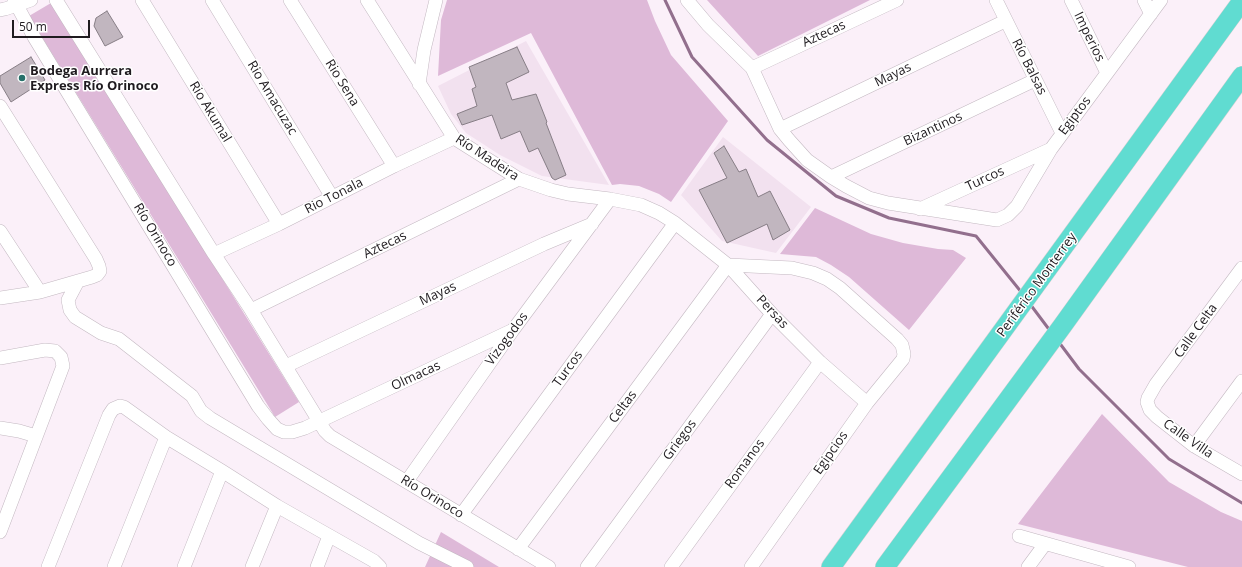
<!DOCTYPE html>
<meta charset="utf-8">
<style>
body{margin:0}
#map{position:relative;width:1242px;height:567px;overflow:hidden;background:#fbf0f9;font-family:"Open Sans",sans-serif}
canvas{display:block}
.scale{position:absolute;left:12px;top:20px;width:78px;height:18px;box-sizing:border-box;border:2px solid #1f1b1f;border-top:0;padding-left:5px;font-size:12px;line-height:14px;white-space:nowrap;color:#1f1b1f;-webkit-text-stroke:3px #fff;paint-order:stroke}
</style>
<div id="map">
<canvas width="1242" height="567"></canvas>
<div class="scale">50 m</div>
</div>
<script>
const context = document.querySelector('canvas').getContext('2d');
context.lineJoin = 'round';
function fill(path, color) { context.fillStyle = color; context.fill(path, 'evenodd'); }
const toPath = rows => new Path2D(rows.map(r => 'M' + r).join(''));
function strokePath(path, color, width, dash) { context.strokeStyle = color; context.lineWidth = width; context.lineCap = dash ? 'butt' : 'round'; context.setLineDash(dash || []); context.stroke(path); }
function label(font, color, halo, rows, align = 'center') {
  context.font = font + ' "Open Sans",sans-serif'; context.lineWidth = 3; context.setLineDash([]); context.textBaseline = 'middle'; context.strokeStyle = halo; context.fillStyle = color; for (const [text, x, y, turn = 0] of rows) {
    context.save(); context.translate(x, y); context.rotate((+turn || 0) * Math.PI / 180); context.textAlign = isNaN(turn) ? turn : align; if (halo) context.strokeText(text, 0, 0); context.fillText(text, 0, 0); context.restore();
  }
}
const built = toPath([
 [526,41,609,185,542,176,500,155,466,133,451,114,438,86],
 [723,137,811,207,776,253,722,241,681,195]
]);
const green = toPath([
 [447,0,647,0,655,21,671,55,728,121,671,202,659,194,639,186,620,184,612,185,531,33,438,76,441,20],
 [707,0,870,0,758,56],
 [51,3,299,402,275,417,29,16],
 [815,208,871,234,903,243,938,249,953,250,966,258,909,330,849,277,831,265,816,257,780,254],
 [1102,414,1169,482,1221,512,1242,521,1242,567,1188,567,1018,524],
 [441,532,499,567,425,567]
]);
const stream = toPath([
 [665,0,692,57,767,140,836,196,889,218,976,236,1022,293],
 [1030,304,1051,332],
 [1058,341,1079,369,1169,459,1242,503]
]);
const building = toPath([
 [107,11,123,37,105,46,94,26,96,18,107,11],
 [517,47,529,72,506,83,512,100,536,94,547,122,546,123,566,175,555,180,552,178,538,148,529,152,520,131,501,139,492,115,462,125,457,114,477,106,472,89,476,87,469,67,517,47],
 [31,57,45,80,11,102,0,83,0,76,31,57],
 [724,146,739,172,746,169,758,197,770,191,790,230,773,240,767,224,727,243,699,190,727,178,714,153,724,146]
]);
const minor = toPath([
 [14,0,34,37,258,406,268,419,277,429,284,432,292,432,305,428,513,330],
 [56,0,214,254,251,310,325,431,330,436,549,567],
 [142,0,279,224],
 [212,0,332,197],
 [290,0,394,166],
 [367,0,454,138,519,179,551,190,568,194,610,199,641,205,659,213,675,223,728,265,772,314,820,362,867,403],
 [687,0,708,25,752,68,780,129,789,140,807,160,831,177,846,186,869,198,888,203,997,220,1008,215,1017,206,1051,149,1161,0],
 [996,0,1062,133],
 [1071,0,1107,73],
 [1144,0,1151,14],
 [0,10,5,9,31,0],
 [752,68,897,0],
 [419,84,424,50,436,0],
 [0,106,96,259,99,266,100,271,97,275,92,277,40,292,0,298],
 [780,129,1005,21],
 [831,177,1035,80],
 [920,209,1051,149],
 [0,231,40,292],
 [214,254,279,224,394,166,454,138],
 [728,265,792,268,813,273,827,279,840,288,897,339,902,345,904,354,903,359,867,403,751,567],
 [1242,268,1156,384,1148,398,1147,402,1150,410,1157,417,1194,446,1242,474],
 [78,281,68,300,70,310,75,317,101,333,119,339,192,396,201,411,210,418,419,543,467,567],
 [251,310,519,179],
 [0,358,45,350,55,351,61,357,63,366,0,532],
 [286,366,544,244,592,224],
 [0,428,19,431,36,436],
 [1194,446,1242,381],
 [407,481,513,330,610,199],
 [461,515,675,223],
 [1019,536,1129,567],
 [518,549,728,265],
 [48,567,109,415,113,409,120,406,124,407,166,437,222,471,277,506,374,561,380,567],
 [114,567,166,437],
 [184,567,222,471],
 [252,567,277,506],
 [317,567,329,536],
 [587,567,772,314],
 [671,567,820,362],
 [1028,567,1045,544]
]);
const highway = toPath([
 [831,567,1242,1],
 [885,567,1063,325,1242,76]
]);
const markers = [
 [22,78,4,"#27706a"]
];
const streetNames = [
 ["Aztecas",824,34,-25],
 ["Imperios",1089,37,64],
 ["Río Balsas",1029,67,63],
 ["Mayas",893,75,-26],
 ["Rio Sena",342,83,58],
 ["Rio Amacuzac",272,98,59],
 ["Rio Akumal",210,112,59],
 ["Egiptos",1075,116,-53],
 ["Bizantinos",933,129,-25],
 ["Río Madeira",487,158,33],
 ["Turcos",985,179,-25],
 ["Rio Tonala",334,196,-27],
 ["Río Orinoco",155,235,59],
 ["Aztecas",385,245,-26],
 ["Periférico Monterrey",1037,285,-54],
 ["Mayas",438,294,-25],
 ["Persas",772,312,47],
 ["Calle Celta",1196,331,-54],
 ["Vizogodos",507,339,-54],
 ["Turcos",568,369,-54],
 ["Olmacas",416,376,-25],
 ["Celtas",623,407,-53],
 ["Calle Villa",1188,439,35],
 ["Griegos",680,440,-54],
 ["Egipcios",831,453,-55],
 ["Romanos",745,464,-54],
 ["Río Orinoco",432,497,31]
];
const poiNames = [
 ["Bodega Aurrera",30,71],
 ["Express Río Orinoco",30,86]
];
fill(built, '#f2e1ef');
fill(green, '#deb9d8');
strokePath(stream, '#926f8d', 3);
fill(building, '#c1b6bf');
strokePath(building, '#877e86', 1);
strokePath(minor, '#c3b8c1', 14);
strokePath(highway, '#d2d1d2', 20);
strokePath(minor, '#fff', 13);
strokePath(highway, '#60dcd1', 19);
for (const [x, y, r, color] of markers) { const dot = new Path2D(); dot.arc(x, y, r, 0, 2 * Math.PI); context.fillStyle = color; context.fill(dot); strokePath(dot, '#fff', 1.5); }
label('13px', '#1f1b1f', '#fff', streetNames);
label('bold 13px', '#1f1b1f', '#fff', poiNames, 'left');
</script>
